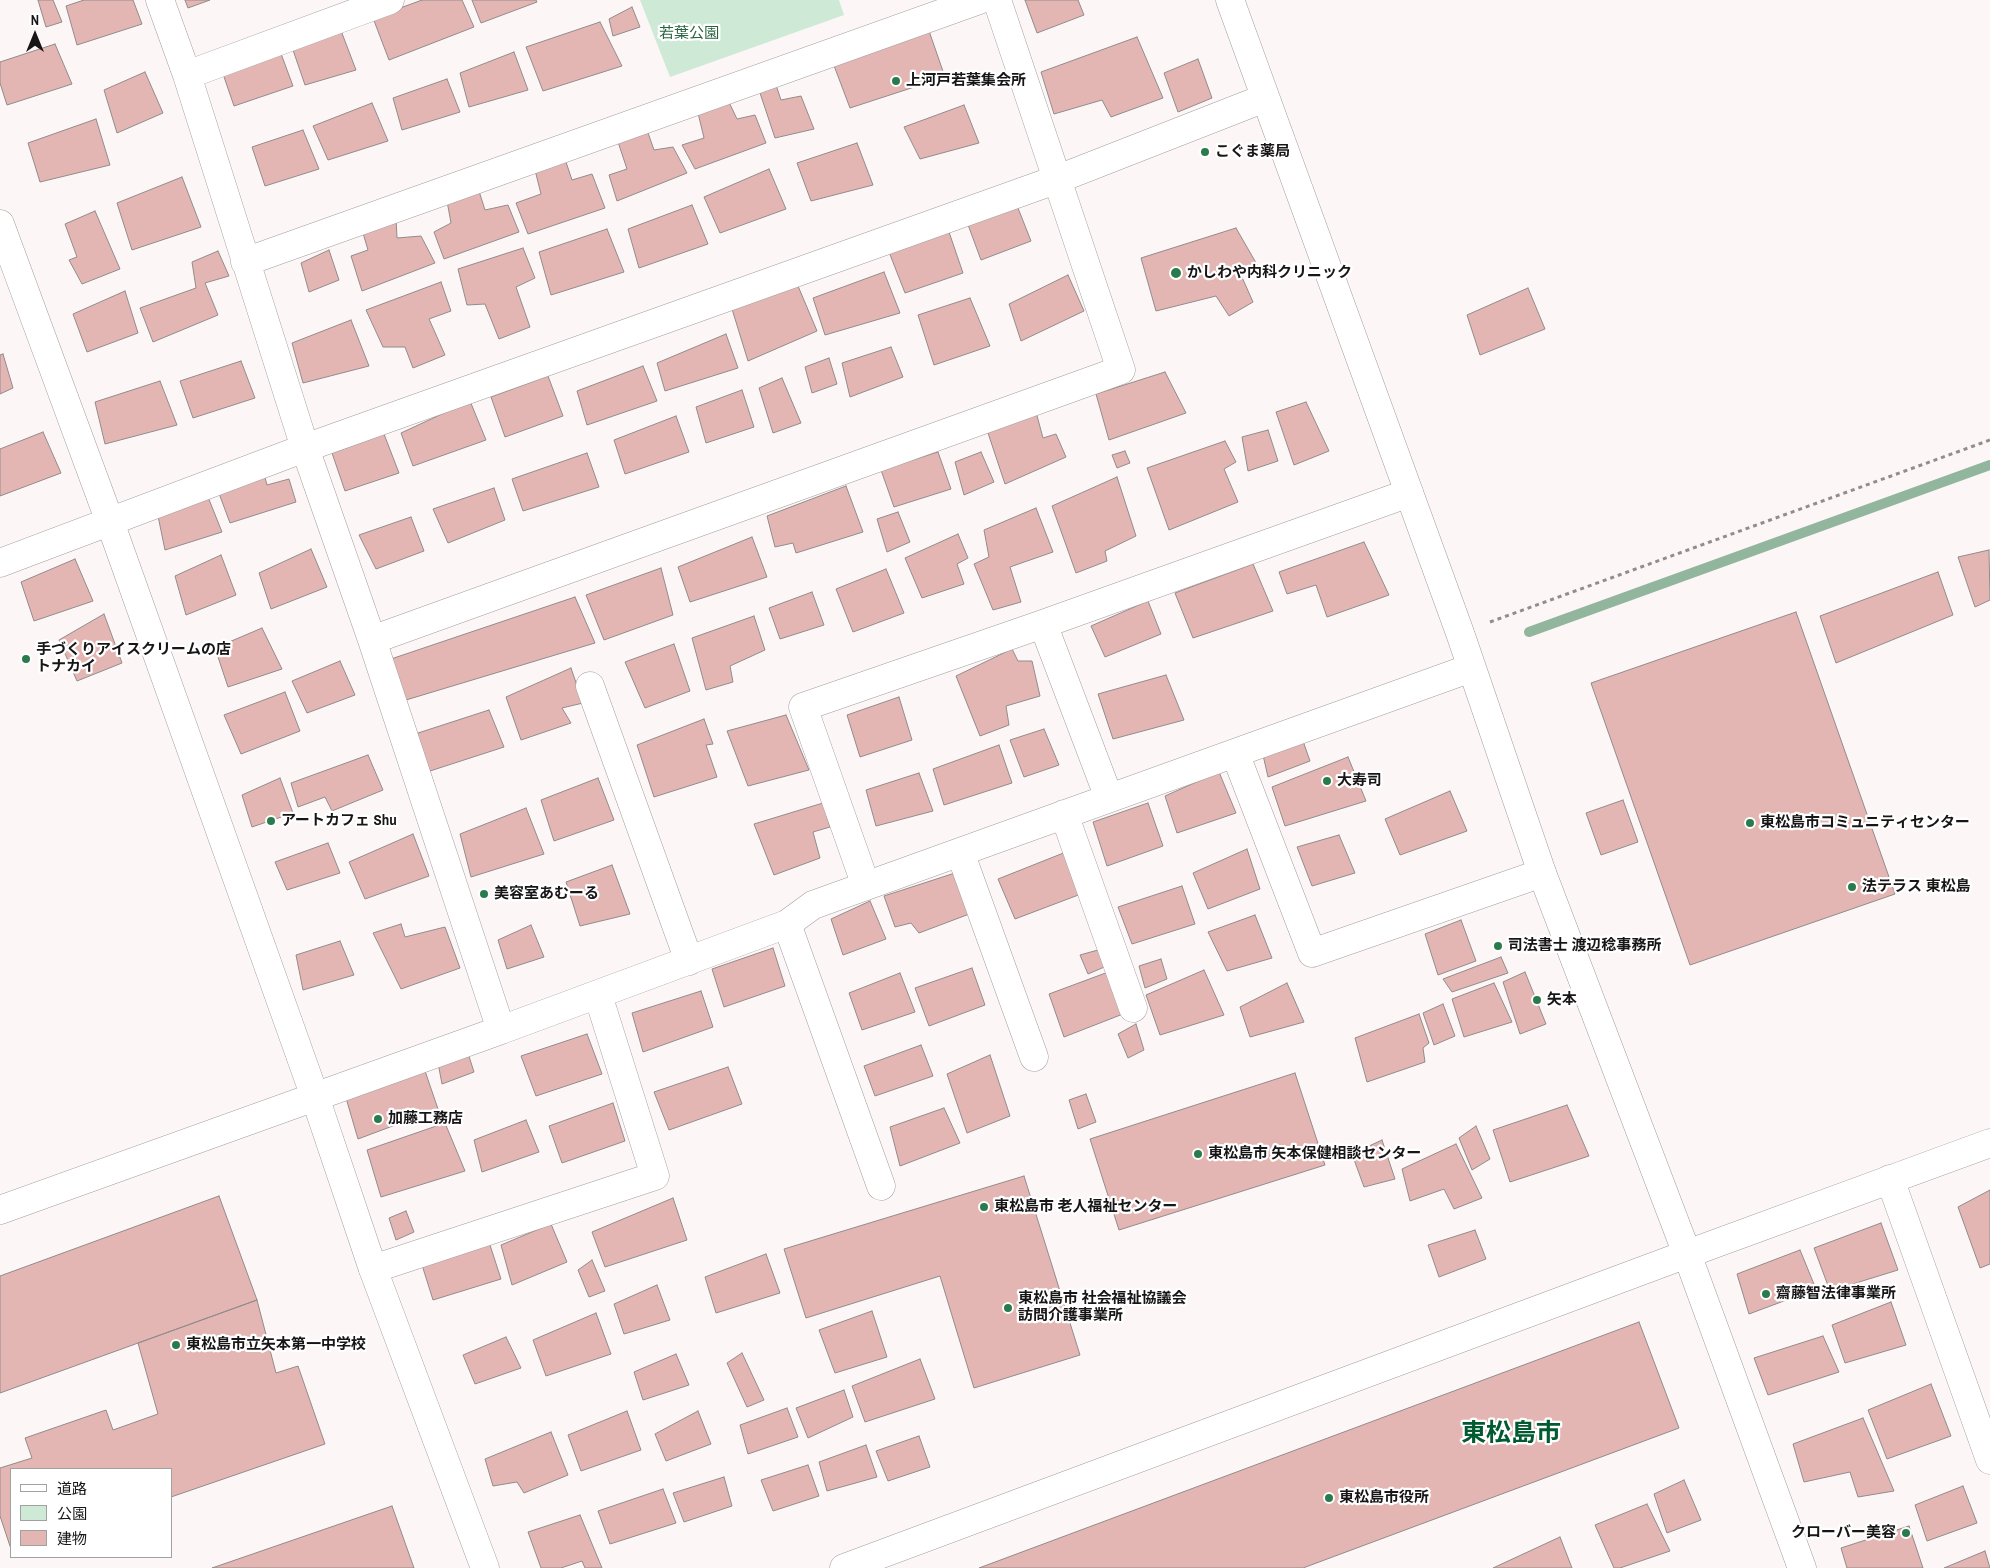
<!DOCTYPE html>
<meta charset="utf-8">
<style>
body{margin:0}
#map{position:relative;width:1990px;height:1568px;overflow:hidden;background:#fdf6f6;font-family:"Archivo Narrow","Noto Sans JP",sans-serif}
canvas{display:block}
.legend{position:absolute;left:10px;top:1468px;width:162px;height:90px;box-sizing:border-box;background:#fff;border:1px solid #a2a1a1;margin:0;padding:6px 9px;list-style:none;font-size:15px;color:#171515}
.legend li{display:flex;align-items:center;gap:10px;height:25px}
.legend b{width:25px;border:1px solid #a2a1a1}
.north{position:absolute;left:10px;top:10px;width:50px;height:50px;-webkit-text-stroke:4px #fff;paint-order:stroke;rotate:0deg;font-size:14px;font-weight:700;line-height:20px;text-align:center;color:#171515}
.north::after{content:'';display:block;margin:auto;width:18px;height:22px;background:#171515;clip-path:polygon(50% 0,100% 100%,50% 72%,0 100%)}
</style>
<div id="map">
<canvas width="1990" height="1568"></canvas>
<ul class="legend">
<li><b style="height:6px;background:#fff"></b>道路</li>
<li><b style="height:14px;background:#cee9d6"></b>公園</li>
<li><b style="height:14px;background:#e4b6b3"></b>建物</li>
</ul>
<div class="north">N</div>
</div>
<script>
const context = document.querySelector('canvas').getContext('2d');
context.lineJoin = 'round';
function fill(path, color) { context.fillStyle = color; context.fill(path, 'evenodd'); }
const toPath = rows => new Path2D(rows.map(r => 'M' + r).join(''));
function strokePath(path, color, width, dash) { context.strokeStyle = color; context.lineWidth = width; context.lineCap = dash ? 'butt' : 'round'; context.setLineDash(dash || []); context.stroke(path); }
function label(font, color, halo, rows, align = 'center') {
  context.font = font + ' "Archivo Narrow","Noto Sans JP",sans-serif'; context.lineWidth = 4.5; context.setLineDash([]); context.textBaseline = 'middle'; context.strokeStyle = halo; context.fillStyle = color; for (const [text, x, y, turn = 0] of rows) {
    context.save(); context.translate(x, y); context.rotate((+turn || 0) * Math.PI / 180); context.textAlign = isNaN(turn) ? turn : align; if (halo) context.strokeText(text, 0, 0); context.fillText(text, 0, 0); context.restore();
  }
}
const green = toPath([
 [640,0,839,0,844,15,670,77]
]);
const stream = toPath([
 [1529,632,1990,465]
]);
const building = toPath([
 [38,0,53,0,62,22,46,27,38,0],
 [84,0,133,0,142,24,77,45,66,6,84,0],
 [185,0,210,0,188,8,185,0],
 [422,0,462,0,474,27,389,60,373,18,422,0],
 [472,0,536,0,537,2,481,23,472,0],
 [1025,0,1078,0,1084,15,1037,33,1025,0],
 [632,7,640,27,613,36,609,19,632,7],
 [600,22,622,66,543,91,526,47,600,22],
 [340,28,356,70,305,85,292,47,340,28],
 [928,28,945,77,850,108,833,63,928,28],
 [1137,37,1163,98,1111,117,1102,100,1054,114,1041,72,1137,37],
 [55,44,72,84,7,105,0,83,0,62,55,44],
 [280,51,293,86,234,106,222,71,280,51],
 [514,52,528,90,469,107,460,73,514,52],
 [1198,59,1212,98,1178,112,1164,73,1198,59],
 [145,72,163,113,117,133,104,90,145,72],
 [447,79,460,112,402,130,393,98,447,79],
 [775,82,781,100,801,96,814,129,775,138,759,90,775,82],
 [727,98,737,119,755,115,766,143,695,169,682,145,704,138,698,113,727,98],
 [372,103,388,141,328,160,313,126,372,103],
 [964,105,979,143,920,159,904,127,964,105],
 [96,119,110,165,40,182,28,143,96,119],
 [646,127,654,150,673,147,687,173,617,201,609,175,627,169,618,142,646,127],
 [303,130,319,169,265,186,252,147,303,130],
 [857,143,873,185,811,201,797,163,857,143],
 [564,156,572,180,592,174,605,208,528,234,516,203,541,194,535,170,564,156],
 [769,169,786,209,720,233,704,197,769,169],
 [182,177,201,227,132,250,117,203,182,177],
 [478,188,485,210,508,205,519,232,444,259,434,232,451,223,447,201,478,188],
 [1016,203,1031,241,981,260,967,222,1016,203],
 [692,205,708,244,639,268,628,229,692,205],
 [95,211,120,269,82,284,69,260,77,257,65,224,95,211],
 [396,218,397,238,421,236,435,263,362,291,351,256,368,250,363,233,396,218],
 [1236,228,1259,268,1241,275,1253,302,1229,316,1216,296,1156,311,1141,258,1236,228],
 [607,229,624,272,551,295,539,252,607,229],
 [949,232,963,273,905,293,889,252,949,232],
 [523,248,535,278,516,287,530,327,499,339,485,304,467,305,458,269,523,248],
 [329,250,339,280,309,292,301,263,329,250],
 [218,251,229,276,205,283,218,315,153,342,140,308,196,288,192,262,218,251],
 [884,272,900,313,825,335,813,298,884,272],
 [1068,275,1084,311,1021,341,1009,304,1068,275],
 [441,282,451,311,429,319,445,355,413,368,405,347,383,347,366,310,441,282],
 [798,286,817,331,748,361,732,309,798,286],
 [1528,288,1545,329,1480,355,1467,315,1528,288],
 [125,291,138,333,87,352,73,314,125,291],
 [970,298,990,346,934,365,918,315,970,298],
 [351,320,369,366,303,383,292,343,351,320],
 [726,334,738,368,665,391,657,363,726,334],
 [891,347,903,377,850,397,842,363,891,347],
 [3,354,13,388,0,394,0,355,3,354],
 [829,358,837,384,812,393,805,367,829,358],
 [241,361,255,398,193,418,180,381,241,361],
 [643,366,657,401,587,425,577,391,643,366],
 [1165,372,1186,413,1109,440,1096,394,1165,372],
 [548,376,563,416,505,437,491,397,548,376],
 [782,378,801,423,773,433,759,388,782,378],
 [160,381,177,425,105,444,95,402,160,381],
 [742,390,754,427,706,443,696,407,742,390],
 [470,401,486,440,413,466,401,433,470,401],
 [1306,402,1329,451,1294,465,1276,412,1306,402],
 [1036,412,1043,438,1056,434,1066,457,1005,484,987,430,1036,412],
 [676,416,689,452,625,474,614,440,676,416],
 [1268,430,1278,461,1248,471,1242,437,1268,430],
 [43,432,61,473,0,496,0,449,43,432],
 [384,434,399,473,345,491,332,453,384,434],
 [1225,441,1236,462,1224,469,1238,502,1169,530,1147,468,1225,441],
 [1125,451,1130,463,1117,468,1112,455,1125,451],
 [938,452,951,489,894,507,881,470,938,452],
 [981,452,994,482,964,495,955,462,981,452],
 [587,453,599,487,523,511,512,479,587,453],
 [263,470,267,485,289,479,296,502,230,523,217,488,263,470],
 [1117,477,1136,536,1105,551,1107,561,1076,573,1052,506,1117,477],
 [846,486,863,532,796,553,793,543,775,547,767,516,846,486],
 [494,488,505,520,448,543,433,509,494,488],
 [208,497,222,532,165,550,158,516,208,497],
 [1036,508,1053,552,1010,567,1021,602,993,610,974,564,989,557,984,530,1036,508],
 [898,512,910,542,887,552,877,519,898,512],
 [411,517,424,551,376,569,359,535,411,517],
 [958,534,968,558,957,564,964,584,922,598,905,558,958,534],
 [752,537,767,577,690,602,678,567,752,537],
 [1364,542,1389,595,1327,617,1316,585,1287,594,1279,572,1364,542],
 [311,549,327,587,271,609,259,573,311,549],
 [1989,550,1990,600,1975,607,1958,557,1989,550],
 [221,555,236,595,186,615,175,576,221,555],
 [75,559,93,601,34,621,21,582,75,559],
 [1253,564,1273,611,1193,638,1175,593,1253,564],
 [661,568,673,615,604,640,586,595,661,568],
 [886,569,904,613,853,632,836,589,886,569],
 [1938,572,1953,615,1836,663,1820,616,1938,572],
 [812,592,824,625,780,639,769,608,812,592],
 [575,597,595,643,406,700,391,659,575,597],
 [1148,601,1161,634,1105,657,1091,626,1148,601],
 [1796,612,1895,894,1690,965,1591,683,1796,612],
 [104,614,122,663,77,681,59,640,104,614],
 [754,616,765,650,730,666,733,682,706,690,692,638,754,616],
 [262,628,282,669,228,687,215,648,262,628],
 [674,644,690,691,645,708,625,662,674,644],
 [1012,649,1018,661,1032,661,1040,696,1006,706,1009,725,980,736,956,676,1012,649],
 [340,661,355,695,307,713,292,681,340,661],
 [571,668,583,703,562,708,571,723,521,740,506,697,571,668],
 [1166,675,1184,720,1113,739,1098,694,1166,675],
 [285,692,300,731,241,754,224,715,285,692],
 [899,697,912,740,860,757,847,715,899,697],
 [489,710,504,747,430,771,415,734,489,710],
 [786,715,809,770,748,786,727,731,786,715],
 [704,719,713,744,706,745,717,777,654,797,637,745,704,719],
 [1044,729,1059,765,1024,777,1010,740,1044,729],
 [1303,741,1310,761,1268,777,1263,755,1303,741],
 [999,745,1012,783,944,805,933,769,999,745],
 [368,755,383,790,332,811,325,797,298,807,291,783,368,755],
 [1348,757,1366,801,1285,826,1272,787,1348,757],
 [1219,772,1236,813,1177,833,1165,796,1219,772],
 [919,773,933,811,876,826,866,790,919,773],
 [280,778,293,813,252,827,242,795,280,778],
 [598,778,614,820,554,841,541,800,598,778],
 [1450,791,1467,831,1400,855,1385,819,1450,791],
 [1623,800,1638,842,1601,855,1586,813,1623,800],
 [823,803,830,827,813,832,820,858,774,875,754,824,823,803],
 [1148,803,1163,846,1107,866,1093,822,1148,803],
 [526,808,544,854,471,877,460,834,526,808],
 [413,834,429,876,365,899,349,862,413,834],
 [1339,835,1355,873,1312,886,1297,847,1339,835],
 [328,843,340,873,287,890,275,862,328,843],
 [1247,849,1260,889,1208,909,1193,873,1247,849],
 [1066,852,1081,894,1015,919,998,879,1066,852],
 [612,865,630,914,580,926,566,882,612,865],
 [955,873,972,913,919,933,911,923,895,927,884,896,955,873],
 [1182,886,1195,924,1132,944,1118,907,1182,886],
 [870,901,886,939,843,955,831,919,870,901],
 [1255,915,1272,958,1227,971,1208,932,1255,915],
 [1461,920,1476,961,1438,975,1425,934,1461,920],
 [401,924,405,937,445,927,460,968,401,989,373,933,401,924],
 [531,925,544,957,507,969,498,940,531,925],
 [340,941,354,975,303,990,296,955,340,941],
 [773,948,785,986,724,1007,712,969,773,948],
 [1105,948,1109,965,1088,974,1080,955,1105,948],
 [1501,957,1508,973,1452,992,1443,979,1501,957],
 [1161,959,1167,979,1145,988,1139,966,1161,959],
 [972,968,985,1005,929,1026,915,988,972,968],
 [1204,970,1224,1015,1160,1035,1146,995,1204,970],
 [1111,971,1123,1014,1064,1037,1049,994,1111,971],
 [1525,972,1546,1024,1520,1034,1503,982,1525,972],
 [900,973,915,1012,862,1030,849,993,900,973],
 [1287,983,1304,1022,1250,1037,1240,1007,1287,983],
 [1494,983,1512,1022,1464,1037,1452,999,1494,983],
 [701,991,713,1027,643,1052,632,1013,701,991],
 [1443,1004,1455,1036,1434,1045,1423,1013,1443,1004],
 [1419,1014,1429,1043,1423,1048,1425,1062,1367,1082,1355,1038,1419,1014],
 [1136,1024,1144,1050,1128,1058,1118,1034,1136,1024],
 [587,1034,602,1074,536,1096,521,1056,587,1034],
 [921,1045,933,1076,875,1096,864,1066,921,1045],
 [467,1050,474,1072,442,1084,438,1063,467,1050],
 [990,1055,1010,1116,967,1133,947,1074,990,1055],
 [728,1067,742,1104,669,1130,654,1092,728,1067],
 [424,1068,438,1109,358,1139,346,1098,424,1068],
 [1295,1073,1325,1165,1119,1230,1090,1139,1295,1073],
 [1086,1094,1096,1122,1078,1129,1069,1100,1086,1094],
 [613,1103,625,1141,562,1163,549,1126,613,1103],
 [1567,1105,1589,1156,1510,1182,1493,1130,1567,1105],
 [944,1108,960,1143,900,1166,890,1127,944,1108],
 [526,1120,539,1152,482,1172,474,1140,526,1120],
 [445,1123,465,1171,381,1197,367,1150,445,1123],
 [1476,1126,1490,1159,1472,1170,1459,1138,1476,1126],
 [1382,1140,1395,1179,1364,1187,1352,1154,1382,1140],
 [1456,1144,1482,1198,1454,1209,1444,1189,1410,1201,1402,1169,1456,1144],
 [1024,1176,1080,1355,974,1388,940,1276,806,1318,784,1249,1024,1176],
 [1990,1190,1990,1264,1980,1268,1958,1207,1990,1190],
 [219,1196,257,1300,0,1393,0,1276,219,1196],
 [673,1198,687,1240,605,1267,592,1232,673,1198],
 [406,1211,414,1232,396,1240,389,1218,406,1211],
 [1881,1223,1898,1270,1830,1291,1814,1248,1881,1223],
 [551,1224,567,1262,512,1285,501,1245,551,1224],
 [1475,1230,1486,1259,1439,1277,1428,1245,1475,1230],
 [489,1242,501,1279,433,1300,422,1265,489,1242],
 [1800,1250,1816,1289,1749,1314,1737,1274,1800,1250],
 [766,1254,780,1293,716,1313,705,1277,766,1254],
 [592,1260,605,1291,589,1297,578,1270,592,1260],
 [657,1285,670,1320,624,1334,614,1304,657,1285],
 [257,1300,276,1373,298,1366,325,1444,171,1497,171,1469,11,1469,11,1549,0,1516,0,1468,32,1458,25,1438,106,1410,113,1430,158,1414,138,1343,257,1300],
 [1891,1302,1906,1345,1845,1363,1832,1325,1891,1302],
 [872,1311,887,1357,835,1373,819,1330,872,1311],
 [596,1313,611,1354,546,1376,533,1340,596,1313],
 [1639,1322,1679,1428,1303,1568,979,1568,1639,1322],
 [1823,1336,1839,1372,1768,1395,1754,1358,1823,1336],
 [506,1337,521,1368,475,1384,463,1355,506,1337],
 [742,1353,764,1400,747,1407,727,1363,742,1353],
 [676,1354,689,1385,643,1400,634,1372,676,1354],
 [920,1359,935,1399,865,1422,852,1386,920,1359],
 [1931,1384,1951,1436,1887,1459,1868,1410,1931,1384],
 [844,1390,853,1417,808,1438,796,1408,844,1390],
 [787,1408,798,1437,748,1454,740,1425,787,1408],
 [627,1411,641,1450,581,1471,568,1435,627,1411],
 [698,1411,711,1444,666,1461,655,1434,698,1411],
 [1863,1418,1894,1491,1858,1497,1850,1472,1804,1482,1793,1444,1863,1418],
 [551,1432,568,1475,524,1493,517,1482,493,1486,485,1459,551,1432],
 [919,1436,930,1467,888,1481,876,1451,919,1436],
 [866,1445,877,1477,827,1491,819,1462,866,1445],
 [808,1465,819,1496,773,1511,761,1480,808,1465],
 [724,1477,732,1506,684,1522,673,1493,724,1477],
 [1684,1480,1701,1520,1667,1533,1654,1494,1684,1480],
 [1963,1486,1977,1523,1927,1541,1915,1505,1963,1486],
 [663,1489,676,1523,610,1544,598,1511,663,1489],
 [1647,1504,1670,1551,1620,1568,1614,1568,1595,1525,1647,1504],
 [392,1506,414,1568,212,1568,392,1506],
 [580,1515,602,1568,585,1568,582,1561,561,1568,541,1568,528,1532,580,1515],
 [1909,1526,1923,1568,1847,1568,1841,1548,1909,1526],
 [1560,1537,1572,1568,1493,1568,1560,1537],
 [1985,1551,1990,1568,1944,1568,1985,1551]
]);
const path = toPath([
 [1490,622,1990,440]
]);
const minor = toPath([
 [160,0,187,75,305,448,372,640,501,1030,787,924],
 [187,75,390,0],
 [245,262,979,0],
 [0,563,305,448,1058,179,1265,98],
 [1043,624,1409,493],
 [372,640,1121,370,997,0],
 [590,686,689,961],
 [1235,753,1312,953,1542,873],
 [1064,814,1133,1008],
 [960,852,1034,1057],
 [866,886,803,707,1043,624,1109,798],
 [1890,1179,1990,1460],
 [881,1186,787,924,813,905,1471,668],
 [0,1210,501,1030],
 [373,1269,655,1176,598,995]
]);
const tertiary = toPath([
 [1230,0,1460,633,1542,873,1687,1254,1802,1568],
 [0,224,110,522,315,1097,373,1269,485,1568],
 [844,1568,1687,1254,1990,1143]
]);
const markers = [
 [896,81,5,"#297b4d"],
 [1205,152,5,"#297b4d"],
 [1176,273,6,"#297b4d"],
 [26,659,5,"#297b4d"],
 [1327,781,5,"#297b4d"],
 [271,821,5,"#297b4d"],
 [1750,823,5,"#297b4d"],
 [1852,887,5,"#297b4d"],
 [484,894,5,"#297b4d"],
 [1498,946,5,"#297b4d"],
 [1537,1000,5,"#297b4d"],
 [378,1119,5,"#297b4d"],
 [1198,1154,5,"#297b4d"],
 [984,1207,5,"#297b4d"],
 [1766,1294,5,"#297b4d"],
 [1008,1308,5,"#297b4d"],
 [176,1345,5,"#297b4d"],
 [1329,1498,5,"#297b4d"],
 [1906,1533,5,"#297b4d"]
];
const parkNames = [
 ["若葉公園",689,34]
];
const poiNames = [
 ["上河戸若葉集会所",906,81],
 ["こぐま薬局",1215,152],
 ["かしわや内科クリニック",1187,273],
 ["手づくりアイスクリームの店",36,650],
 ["トナカイ",36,667],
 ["大寿司",1337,781],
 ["アートカフェ Shu",281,821],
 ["東松島市コミュニティセンター",1760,823],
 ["法テラス 東松島",1862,887],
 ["美容室あむーる",494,894],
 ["司法書士 渡辺稔事務所",1508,946],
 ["矢本",1547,1000],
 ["加藤工務店",388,1119],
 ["東松島市 矢本保健相談センター",1208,1154],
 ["東松島市 老人福祉センター",994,1207],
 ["齋藤智法律事業所",1776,1294],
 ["東松島市 社会福祉協議会",1018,1299],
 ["訪問介護事業所",1018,1316],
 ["東松島市立矢本第一中学校",186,1345],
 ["東松島市役所",1339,1498],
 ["クローバー美容",1896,1533,"right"]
];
const townNames = [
 ["東松島市",1511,1434]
];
fill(green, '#cee9d6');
strokePath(stream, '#91b69d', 10);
fill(building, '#e4b6b3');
strokePath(building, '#918b8b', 1);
strokePath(minor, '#a49e9e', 29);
strokePath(tertiary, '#a49e9e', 29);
strokePath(path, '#928d8d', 3, [4, 4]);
strokePath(minor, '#fff', 28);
strokePath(tertiary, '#fff', 28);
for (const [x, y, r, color] of markers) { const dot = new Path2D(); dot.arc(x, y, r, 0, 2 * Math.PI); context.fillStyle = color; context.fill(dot); strokePath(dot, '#fff', 2); }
label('15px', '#296441', '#fff', parkNames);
label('bold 15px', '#171515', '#fff', poiNames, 'left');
label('bold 25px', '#025a31', '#fff', townNames);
</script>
